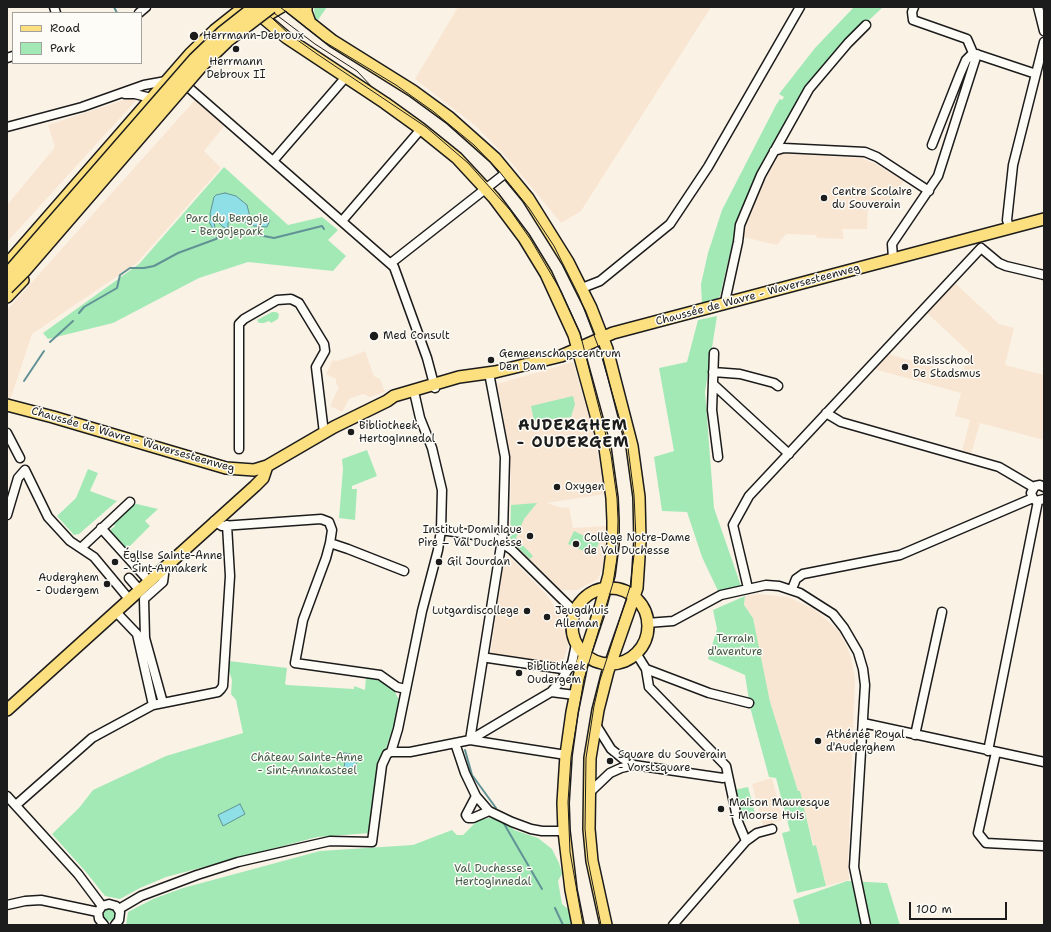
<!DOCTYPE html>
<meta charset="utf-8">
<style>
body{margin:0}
#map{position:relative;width:1051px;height:932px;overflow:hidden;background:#fbf2e6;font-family:"Shantell Sans",sans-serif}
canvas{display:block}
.frame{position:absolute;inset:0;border:8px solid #1c1c1c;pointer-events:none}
.legend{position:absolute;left:12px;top:12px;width:130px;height:52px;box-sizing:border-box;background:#fdfcf7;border:1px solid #a3a29f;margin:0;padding:5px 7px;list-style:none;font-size:12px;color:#1c1c1c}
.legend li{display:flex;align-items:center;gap:8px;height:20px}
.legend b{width:20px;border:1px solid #a3a29f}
.scale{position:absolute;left:909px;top:902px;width:98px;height:18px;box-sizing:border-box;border:2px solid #1c1c1c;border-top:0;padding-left:5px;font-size:12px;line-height:14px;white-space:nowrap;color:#1c1c1c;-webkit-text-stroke:3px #fdfcf7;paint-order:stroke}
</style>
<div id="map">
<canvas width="1051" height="932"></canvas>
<div class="frame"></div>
<ul class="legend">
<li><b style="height:5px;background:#fce080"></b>Road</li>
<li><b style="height:11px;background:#a3e9b6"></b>Park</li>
</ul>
<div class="scale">100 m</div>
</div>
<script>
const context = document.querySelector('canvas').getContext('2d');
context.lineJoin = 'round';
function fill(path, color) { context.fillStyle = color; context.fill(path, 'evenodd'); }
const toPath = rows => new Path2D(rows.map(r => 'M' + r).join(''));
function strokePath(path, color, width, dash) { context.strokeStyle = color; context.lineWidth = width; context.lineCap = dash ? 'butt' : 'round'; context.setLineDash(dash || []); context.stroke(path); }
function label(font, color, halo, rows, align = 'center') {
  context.font = font + ' "Shantell Sans",sans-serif'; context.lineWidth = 3; context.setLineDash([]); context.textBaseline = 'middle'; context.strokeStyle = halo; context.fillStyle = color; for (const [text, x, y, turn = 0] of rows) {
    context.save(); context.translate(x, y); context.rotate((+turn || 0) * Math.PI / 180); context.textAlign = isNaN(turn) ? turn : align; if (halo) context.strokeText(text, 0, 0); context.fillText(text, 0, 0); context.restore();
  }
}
const built = toPath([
 [458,7,711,7,581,211,561,223,509,160,477,127,415,79],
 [142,94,7,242,7,205,55,147,48,125],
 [195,100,225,125,204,151,221,168,137,263,32,334,10,401,7,400,7,310],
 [777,153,861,158,876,164,904,181,890,201,868,206,867,229,842,229,844,239,817,238,816,235,786,234,777,245,743,237,748,218],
 [955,283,999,324,1014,328,1005,365,1044,375,1044,440,980,423,971,454,962,451,970,420,955,416,961,393,874,369,888,354,962,375,965,364,970,365,972,355,927,313],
 [365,351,374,376,380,379,385,392,370,397,363,394,349,399,342,412,330,406,339,387,336,384,336,379,326,374,333,360,336,361,350,357],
 [573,362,595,437,605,494,547,503,562,508,569,507,573,528,606,526,606,559,598,579,577,590,560,590,510,540,511,475,503,414,497,384],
 [510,557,546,594,562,618,567,633,568,646,562,667,490,656,504,558],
 [759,594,788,597,814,609,838,630,845,642,851,658,855,678,848,864,849,880,826,886,816,846,814,846,799,791,798,791,770,702,763,673,753,618,744,605,745,596],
 [772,778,783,820,763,826,752,784]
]);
const green = toPath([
 [314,7,327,7,318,20,315,19],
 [854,7,883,7,848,40,816,78,737,223,720,296,716,300,702,304,701,284,708,253,722,210,776,105,780,99,782,100,784,97,779,94,815,48],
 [224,167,288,225,322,217,338,230,328,240,346,256,333,271,248,262,199,278,113,323,48,339,43,333,139,264],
 [272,312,276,312,279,314,278,319,271,323,269,321,264,323,259,323,257,320],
 [717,316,705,392,714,508,741,586,719,593,702,557,687,512,662,511,654,457,674,451,659,368,687,362,698,320],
 [573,396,575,404,571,417,534,421,531,406],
 [367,450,377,476,352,486,352,489,357,489,355,520,339,518,343,469,342,459],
 [88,469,98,473,90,491,117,501,79,534,74,535,57,516,76,498],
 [537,503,524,519,516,538,533,556,530,559,510,540,511,505],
 [137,504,158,509,145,521,150,526,127,549,110,530,115,526,112,523,131,505],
 [574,531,599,543,593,555,568,544],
 [745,596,744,605,753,618,770,702,798,791,800,791,813,846,816,845,826,886,797,893,782,833,790,831,776,778,769,777,750,707,745,675,708,659,717,629,713,610],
 [229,661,287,668,285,684,287,685,354,689,354,686,365,690,366,677,380,679,394,690,400,702,398,714,379,768,370,833,317,837,166,877,140,888,120,899,105,896,86,872,52,834,79,808,93,790,166,756,243,733,236,700,231,694,232,680,229,671],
 [748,787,756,817,742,821,734,790],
 [489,818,495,819,510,825,514,830,538,838,552,849,559,863,562,874,558,881,562,904,568,909,572,925,126,925,128,912,153,899,183,888,320,851,413,845,452,830,457,835,463,835,478,820],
 [847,881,887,883,900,925,800,925,793,900],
 '103 915a6 6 0 1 1 12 0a6 6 0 1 1-12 0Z'
]);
const water = toPath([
 [225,193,236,196,247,205,250,217,262,222,270,220,267,227,254,226,249,223,231,221,228,223,228,229,223,227,217,221,214,222,216,234,209,222,211,218,210,214,214,197,216,195,225,193],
 [344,753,352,754,356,758,356,765,347,770,344,768,345,762,341,756,344,753],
 [240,804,245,814,223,826,218,815,240,804]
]);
const stream = toPath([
 [114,7,117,13],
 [79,313,84,307,117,288,120,275,130,268,144,268,154,266,178,253,216,239,219,236,238,231,274,238,322,226,324,229],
 [50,342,73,321],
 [24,381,44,351],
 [465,750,472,775,496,808],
 [503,822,542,889],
 [555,908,563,925]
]);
const minor = toPath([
 [54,7,56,13],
 [914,7,912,12,913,20,967,39,973,53],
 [1038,7,1044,31],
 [139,13,146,7],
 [7,58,13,56],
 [188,87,394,267,427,358,435,388],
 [125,94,135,94,151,98],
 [7,127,82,107,144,85,166,81],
 [932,145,960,74,966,60,973,53,1036,74],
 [774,151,784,148,865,152,877,157,929,191],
 [273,161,345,78],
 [342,221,421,129],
 [1009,227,1007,220,1013,165,1044,42],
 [981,248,999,263,1006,266,1044,275],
 [893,258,892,244,938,176,977,54],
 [391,263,507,172],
 [582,288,600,281,670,224,708,167,800,7],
 [728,303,726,297,738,242,740,225,761,175,809,89,848,43,866,25],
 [714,353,712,410,718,457],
 [713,372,740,374,774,383,778,386],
 [713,384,789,454],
 [826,413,841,422,999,467,1033,487],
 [7,433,20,458],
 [239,449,239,324,244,319,277,300,291,299,299,303,324,344,325,351,316,367,324,433],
 [1044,487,1040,485,1035,486,1031,493,1033,498,1036,501,1044,499],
 [7,515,18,478,25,470,48,517,70,541,94,557,129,599],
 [214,521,222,526,321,519,329,522,332,530,330,543,326,558,303,620,295,663,380,675,397,687,406,689],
 [101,528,149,581],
 [441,530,495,538,512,550,571,608,576,610],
 [330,543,348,549,404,571],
 [82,547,130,502],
 [129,578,137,587],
 [748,588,733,525,749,496,981,248],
 [792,589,796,579,803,574,900,555,1033,498],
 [116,612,137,634,153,705],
 [647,623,673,621,721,595,766,585,779,586,800,593,833,614,844,628,858,652,863,669,865,685,854,867,866,925],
 [636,653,646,669,649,687,726,766,738,822,746,841],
 [488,658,562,669],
 [646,669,709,693,749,703],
 [551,692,575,695],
 [163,703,145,638,144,599,163,582,165,567],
 [863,723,1044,762],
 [596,725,611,749,622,758,634,765,723,778,728,776],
 [915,735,942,612],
 [470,740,503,533,505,457,489,373],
 [470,740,566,755],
 [455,743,465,773,476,796,489,811,512,822,531,829,542,831,564,831],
 [988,751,1038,501],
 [391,752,410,752,470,740,522,709,551,692,560,682,572,663,576,644],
 [996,752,978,833,986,843,1044,846],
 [589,793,610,773,621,768,634,765],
 [7,796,78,874,102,906],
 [476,796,466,815,468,818,473,818,489,811],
 [16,805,92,738,103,732,153,705,218,692,221,689,223,686,230,576,227,525],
 [7,905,25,901,41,900,98,912],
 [119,909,141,896,197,875,238,862,330,841,372,842,382,765,387,754,391,752,398,729,422,611,438,550,441,530,442,490,432,448,420,418,415,396],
 [104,925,99,919,98,912,102,906,109,904,116,906,120,912,119,920,115,925],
 [673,925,746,841,757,833,772,829]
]);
const major = toPath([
 [290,7,333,41,413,91,450,118,495,158,528,198,568,262,591,308,607,349,632,446,639,497,640,541,637,588,608,671,598,710,590,758,589,829,592,861,606,925],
 [306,7,306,12,310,23],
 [254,10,287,38,385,103,421,129,457,158,494,198,524,238,546,274,574,335,605,448,612,498,613,521,613,544,609,575,599,612,582,663,572,712,566,755,563,803,564,831,571,890,578,925],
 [264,17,281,7],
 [7,264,190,54,215,30,244,7],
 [7,297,23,280],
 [7,405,53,417,226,468,254,470,267,466,334,427,387,401,394,396,459,377,495,372,561,356,613,333,1044,219],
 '572 626a38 38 0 1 1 76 0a38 38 0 1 1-76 0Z',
 [7,710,255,486,263,478,267,466]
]);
const tram = toPath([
 [260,7,289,34,317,54,426,127,468,163,510,210,531,240,561,291,580,333,611,455,617,498,618,520,617,558,613,583,584,679,571,757,568,802,570,852,583,925],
 [280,7,323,41,396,85,434,112,474,145,498,170,529,208,554,246,579,296,600,351,628,448,634,495,636,539,630,587,600,680,594,706,586,758,585,829,588,861,601,925],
 [270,10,315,44,357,71,372,87]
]);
const highwayBridge = toPath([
 [7,275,195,59,222,33,255,7],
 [7,288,24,271,201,66,228,40,271,7]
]);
const markers = [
 [194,36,5,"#1c1c1c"],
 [236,49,4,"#1c1c1c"],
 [824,198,4,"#1c1c1c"],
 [374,336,5,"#1c1c1c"],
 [491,360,4,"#1c1c1c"],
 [905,367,4,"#1c1c1c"],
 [351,432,4,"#1c1c1c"],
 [557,487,4,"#1c1c1c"],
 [530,536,4,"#1c1c1c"],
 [576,544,4,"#1c1c1c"],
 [115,562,4,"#1c1c1c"],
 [439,562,4,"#1c1c1c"],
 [107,584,4,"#1c1c1c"],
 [527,611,4,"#1c1c1c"],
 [547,617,4,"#1c1c1c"],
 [519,673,4,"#1c1c1c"],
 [818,741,4,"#1c1c1c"],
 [610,761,4,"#1c1c1c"],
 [721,809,4,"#1c1c1c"]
];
const poiNames = [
 ["Herrmann-Debroux",203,36],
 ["Herrmann",236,62,"center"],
 ["Debroux II",236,75,"center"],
 ["Centre Scolaire",832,192],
 ["du Souverain",832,205],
 ["Med Consult",383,336],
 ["Gemeenschapscentrum",499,354],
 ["Den Dam",499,367],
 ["Basisschool",913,361],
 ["De Stadsmus",913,374],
 ["Bibliotheek",359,426],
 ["Hertoginnedal",359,439],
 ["Oxygen",565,487],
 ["Institut Dominique",522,530,"right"],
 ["Pire – Val Duchesse",522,543,"right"],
 ["Collège Notre-Dame",584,538],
 ["de Val Duchesse",584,551],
 ["Église Sainte-Anne",123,556],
 ["- Sint-Annakerk",123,569],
 ["Gil Jourdan",447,562],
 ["Auderghem",99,578,"right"],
 ["- Oudergem",99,591,"right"],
 ["Lutgardiscollege",519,611,"right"],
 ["Jeugdhuis",555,611],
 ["Alleman",555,624],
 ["Bibliotheek",527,667],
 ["Oudergem",527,680],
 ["Athénée Royal",826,735],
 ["d'Auderghem",826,748],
 ["Square du Souverain",618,755],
 ["- Vorstsquare",618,768],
 ["Maison Mauresque",729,803],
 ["- Moorse Huis",729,816]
];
const parkNames = [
 ["Parc du Bergoje",227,219],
 ["- Bergojepark",227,232],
 ["Terrain",735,639],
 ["d'aventure",735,652],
 ["Château Sainte-Anne",307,758],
 ["- Sint-Annakasteel",307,771],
 ["Val Duchesse -",493,869],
 ["Hertoginnedal",493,882]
];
const streetNames = [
 ["Chaussée de Wavre - Waversesteenweg",758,295,-15],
 ["Chaussée de Wavre - Waversesteenweg",133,440,16]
];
const districtNames = [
 ["AUDERGHEM",573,426],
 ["- OUDERGEM",573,443]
];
fill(built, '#f9e6d2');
fill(green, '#a3e9b6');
fill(water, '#8fe0e6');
strokePath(water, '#619295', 1);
strokePath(stream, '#619295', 2);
strokePath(minor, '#1c1c1c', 11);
strokePath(major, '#1c1c1c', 14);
strokePath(minor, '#fdfcf7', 8);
strokePath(major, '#fce080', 11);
strokePath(tram, '#1c1c1c', 1);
strokePath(highwayBridge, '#1c1c1c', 15, []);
strokePath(highwayBridge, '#fce080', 12);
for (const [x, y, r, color] of markers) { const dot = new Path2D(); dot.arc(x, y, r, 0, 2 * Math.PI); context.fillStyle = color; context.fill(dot); strokePath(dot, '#fdfcf7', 1.5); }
label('11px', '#1c1c1c', '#fdfcf7', poiNames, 'left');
label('11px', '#445a4a', '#fdfcf7', parkNames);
label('11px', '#1c1c1c', '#fdfcf7', streetNames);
context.letterSpacing = '1px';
label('bold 15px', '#1c1c1c', '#fdfcf7', districtNames);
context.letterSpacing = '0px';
</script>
